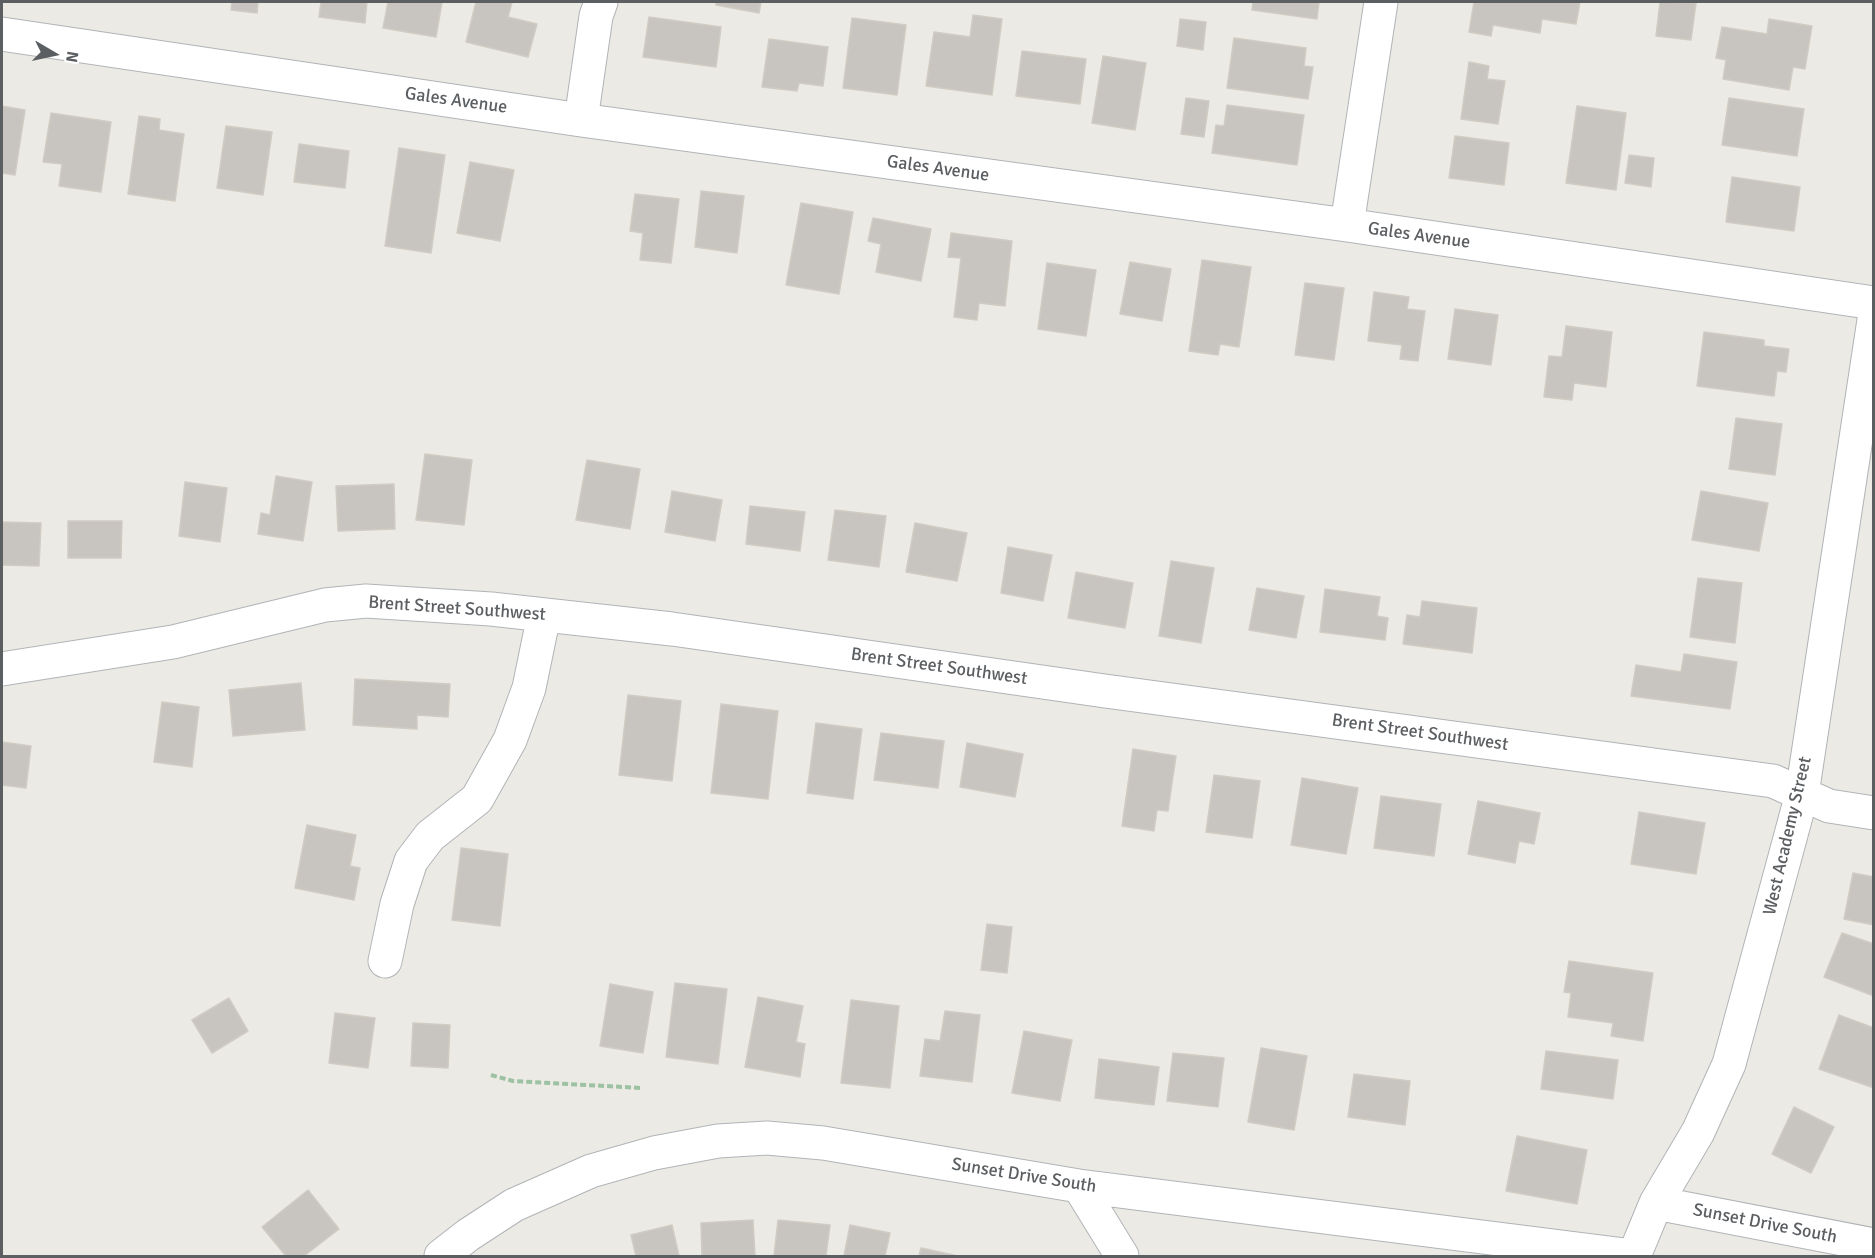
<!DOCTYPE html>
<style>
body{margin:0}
#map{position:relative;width:1875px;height:1258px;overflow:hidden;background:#eceae4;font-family:Signika,sans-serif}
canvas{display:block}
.frame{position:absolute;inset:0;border:3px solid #5c5f62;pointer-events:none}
.north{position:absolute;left:24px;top:24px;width:60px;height:60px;-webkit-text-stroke:4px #fff;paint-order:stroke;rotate:99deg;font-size:16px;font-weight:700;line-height:24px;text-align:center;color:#5c5f62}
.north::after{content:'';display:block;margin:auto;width:21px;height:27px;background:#5c5f62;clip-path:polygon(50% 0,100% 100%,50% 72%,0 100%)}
</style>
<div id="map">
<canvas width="1875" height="1258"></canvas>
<div class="frame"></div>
<div class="north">N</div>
</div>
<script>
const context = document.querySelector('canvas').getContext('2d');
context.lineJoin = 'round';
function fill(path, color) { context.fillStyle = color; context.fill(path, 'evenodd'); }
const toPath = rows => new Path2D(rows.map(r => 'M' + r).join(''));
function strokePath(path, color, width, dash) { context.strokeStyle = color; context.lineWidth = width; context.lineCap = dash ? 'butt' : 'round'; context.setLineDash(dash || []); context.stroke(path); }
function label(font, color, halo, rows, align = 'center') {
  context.font = font + ' Signika,sans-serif'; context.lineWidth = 4.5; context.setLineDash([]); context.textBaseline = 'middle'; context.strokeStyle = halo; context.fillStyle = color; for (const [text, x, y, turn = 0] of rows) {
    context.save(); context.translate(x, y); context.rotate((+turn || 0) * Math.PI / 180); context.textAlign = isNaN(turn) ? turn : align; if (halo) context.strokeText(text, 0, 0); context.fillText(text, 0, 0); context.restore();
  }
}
const building = toPath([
 [232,2,258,2,257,13,231,10,232,2],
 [321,2,367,2,365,23,319,17,321,2],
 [388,2,442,2,436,37,383,28,388,2],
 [476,2,512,2,508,17,537,24,528,57,466,42,476,2],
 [716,2,761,2,759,13,716,5,716,2],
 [1253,2,1319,2,1317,19,1252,10,1253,2],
 [1474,2,1580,2,1576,24,1542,19,1540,33,1493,25,1491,36,1469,32,1474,2],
 [1660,2,1696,3,1691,40,1656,36,1660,2],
 [973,15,1002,19,992,95,926,86,934,32,970,37,973,15],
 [649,17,721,27,716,67,643,57,649,17],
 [852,18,906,25,897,95,843,88,852,18],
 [1180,19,1206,22,1203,50,1177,46,1180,19],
 [1769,19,1812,26,1805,69,1793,67,1789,90,1723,79,1726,60,1716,58,1722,27,1767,34,1769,19],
 [1234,38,1306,48,1304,66,1313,67,1308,99,1227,88,1234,38],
 [769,39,828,47,823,86,799,83,797,91,762,87,769,39],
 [1022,51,1086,59,1080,104,1016,96,1022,51],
 [1103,56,1146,63,1135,130,1092,123,1103,56],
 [1469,62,1489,66,1487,79,1505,81,1498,124,1461,119,1469,62],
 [1186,98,1209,101,1204,137,1181,134,1186,98],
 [1729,98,1804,109,1797,156,1722,145,1729,98],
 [1227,105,1304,115,1297,165,1212,153,1216,125,1224,126,1227,105],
 [2,106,25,110,15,175,2,173,2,106],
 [1577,106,1626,113,1616,190,1566,183,1577,106],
 [51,113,111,122,101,192,59,186,62,164,43,162,51,113],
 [139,116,160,119,159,130,184,134,175,201,128,194,139,116],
 [226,126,272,132,263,195,217,188,226,126],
 [1455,136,1509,143,1504,185,1449,178,1455,136],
 [299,144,349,151,345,188,294,182,299,144],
 [399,148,445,155,431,253,385,246,399,148],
 [1629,155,1654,158,1651,187,1625,183,1629,155],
 [470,162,514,170,500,241,457,233,470,162],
 [1732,177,1800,187,1794,231,1726,222,1732,177],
 [701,191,744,196,737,253,695,247,701,191],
 [635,194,679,199,671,263,640,260,643,233,630,231,635,194],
 [801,203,853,212,839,294,786,285,801,203],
 [873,218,931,229,921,281,876,272,881,244,868,241,873,218],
 [951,233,1012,241,1005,306,979,303,977,320,954,317,961,258,948,257,951,233],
 [1202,260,1251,267,1239,347,1220,344,1218,355,1189,351,1202,260],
 [1130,262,1171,269,1162,321,1120,314,1130,262],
 [1047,263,1096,270,1086,336,1038,329,1047,263],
 [1305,283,1344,288,1334,360,1295,355,1305,283],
 [1374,292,1409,297,1407,309,1425,311,1418,361,1400,359,1402,345,1368,341,1374,292],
 [1455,309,1498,315,1491,365,1448,359,1455,309],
 [1566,326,1612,332,1606,387,1574,383,1572,400,1544,397,1549,356,1562,357,1566,326],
 [1704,332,1764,340,1764,346,1789,349,1786,372,1777,371,1774,396,1697,386,1704,332],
 [1736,418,1782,424,1775,475,1729,469,1736,418],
 [425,454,472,460,464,525,416,520,425,454],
 [587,460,640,469,630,529,576,520,587,460],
 [276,476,312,482,303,541,258,534,261,513,270,515,276,476],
 [185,482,227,488,220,542,179,536,185,482],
 [394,484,395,529,338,531,336,486,394,484],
 [672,491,722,500,715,541,665,532,672,491],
 [1701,491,1768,503,1759,551,1692,540,1701,491],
 [750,506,805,512,800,551,746,544,750,506],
 [835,510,886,516,879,567,828,560,835,510],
 [68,521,122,521,121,558,68,558,68,521],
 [2,522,41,523,39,566,2,565,2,522],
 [915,523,967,533,957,581,906,572,915,523],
 [1008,547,1052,555,1043,601,1001,593,1008,547],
 [1171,561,1214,568,1201,643,1159,636,1171,561],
 [1076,572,1133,583,1125,628,1068,618,1076,572],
 [1698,578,1742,583,1735,643,1690,637,1698,578],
 [1257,588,1304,596,1296,638,1249,630,1257,588],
 [1325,589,1380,597,1377,616,1388,618,1385,640,1320,632,1325,589],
 [1422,601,1477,608,1472,653,1403,644,1407,615,1420,617,1422,601],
 [1684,654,1737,662,1730,709,1631,696,1636,665,1681,672,1684,654],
 [355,679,450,684,448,717,417,715,417,729,353,725,355,679],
 [301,683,305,730,233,736,229,690,301,683],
 [628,695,681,701,672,781,619,775,628,695],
 [162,702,199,707,192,767,154,762,162,702],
 [721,704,778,711,768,799,711,793,721,704],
 [816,723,862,729,853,799,807,793,816,723],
 [881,733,944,741,938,788,874,780,881,733],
 [2,742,31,746,26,788,2,785,2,742],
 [967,743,1023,754,1015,797,960,787,967,743],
 [1133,749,1176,756,1168,811,1157,810,1154,831,1122,826,1133,749],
 [1214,775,1260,781,1252,838,1206,832,1214,775],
 [1302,778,1358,788,1346,854,1291,845,1302,778],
 [1381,796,1441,804,1434,856,1374,848,1381,796],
 [1478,801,1540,813,1534,844,1519,841,1515,863,1468,854,1478,801],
 [1639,812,1705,823,1696,874,1631,864,1639,812],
 [307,825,356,835,350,866,360,868,354,900,295,888,307,825],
 [461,848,508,854,500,926,452,920,461,848],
 [1853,873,1874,877,1874,925,1844,919,1853,873],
 [987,924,1012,927,1007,973,981,970,987,924],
 [1842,933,1874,944,1874,996,1824,977,1842,933],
 [1569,961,1653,973,1643,1041,1611,1036,1613,1023,1568,1017,1571,993,1564,992,1569,961],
 [675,983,727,989,718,1064,666,1057,675,983],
 [610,984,653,992,643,1053,600,1046,610,984],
 [758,997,803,1006,796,1042,805,1044,800,1077,745,1067,758,997],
 [229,998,248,1031,212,1053,192,1020,229,998],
 [851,1000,899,1006,890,1088,841,1083,851,1000],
 [945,1011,980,1015,972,1082,920,1076,925,1039,940,1041,945,1011],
 [335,1013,375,1018,368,1068,329,1063,335,1013],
 [1839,1015,1874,1028,1874,1088,1819,1069,1839,1015],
 [413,1023,450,1025,448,1068,411,1066,413,1023],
 [1024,1031,1072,1040,1060,1101,1012,1093,1024,1031],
 [1261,1048,1307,1056,1294,1130,1248,1122,1261,1048],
 [1546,1051,1618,1060,1613,1099,1541,1089,1546,1051],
 [1173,1053,1224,1058,1218,1107,1167,1101,1173,1053],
 [1099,1059,1159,1067,1154,1105,1095,1098,1099,1059],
 [1354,1074,1410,1081,1405,1125,1348,1117,1354,1074],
 [1794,1107,1834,1127,1811,1173,1772,1154,1794,1107],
 [1517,1136,1587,1150,1577,1204,1506,1191,1517,1136],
 [308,1190,339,1229,304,1256,286,1256,262,1227,308,1190],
 [753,1220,755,1256,702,1256,701,1223,753,1220],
 [778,1220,830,1225,826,1256,774,1256,778,1220],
 [672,1225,679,1256,636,1256,631,1235,672,1225],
 [850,1225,890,1233,885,1256,844,1256,850,1225],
 [921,1248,958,1256,919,1256,921,1248]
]);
const path = toPath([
 [491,1075,513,1081,642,1088]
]);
const minor = toPath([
 [2,34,581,120,1347,225,1874,303],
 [581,120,596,16,601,2],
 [1347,225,1381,2],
 [2,669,173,642,325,605,366,601,491,609,672,629,1105,691,1773,781,1829,806,1874,813],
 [385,961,397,904,411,861,430,836,477,799,510,740,529,688,544,615],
 [1079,1186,1122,1256],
 [1656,1203,1874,1245],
 [441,1256,468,1235,514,1205,591,1171,654,1153,718,1141,767,1138,823,1143,1079,1186,1633,1256],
 [1634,1256,1656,1203,1698,1132,1729,1064,1802,794,1874,320]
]);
const streetNames = [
 ["Gales Avenue",456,101,8],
 ["Gales Avenue",938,169,8],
 ["Gales Avenue",1419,236,8],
 ["Brent Street Southwest",457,609,4],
 ["Brent Street Southwest",939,667,8],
 ["Brent Street Southwest",1420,733,8],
 ["West Academy Street",1788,836,-77],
 ["Sunset Drive South",1024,1176,9],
 ["Sunset Drive South",1765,1224,11]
];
fill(building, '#c8c5c0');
strokePath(building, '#d0cbc3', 1.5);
strokePath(minor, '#b1b4b7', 35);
strokePath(path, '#9dc1a3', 4, [6, 3]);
strokePath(minor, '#fff', 33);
label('18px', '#5c5f62', '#fff', streetNames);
</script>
